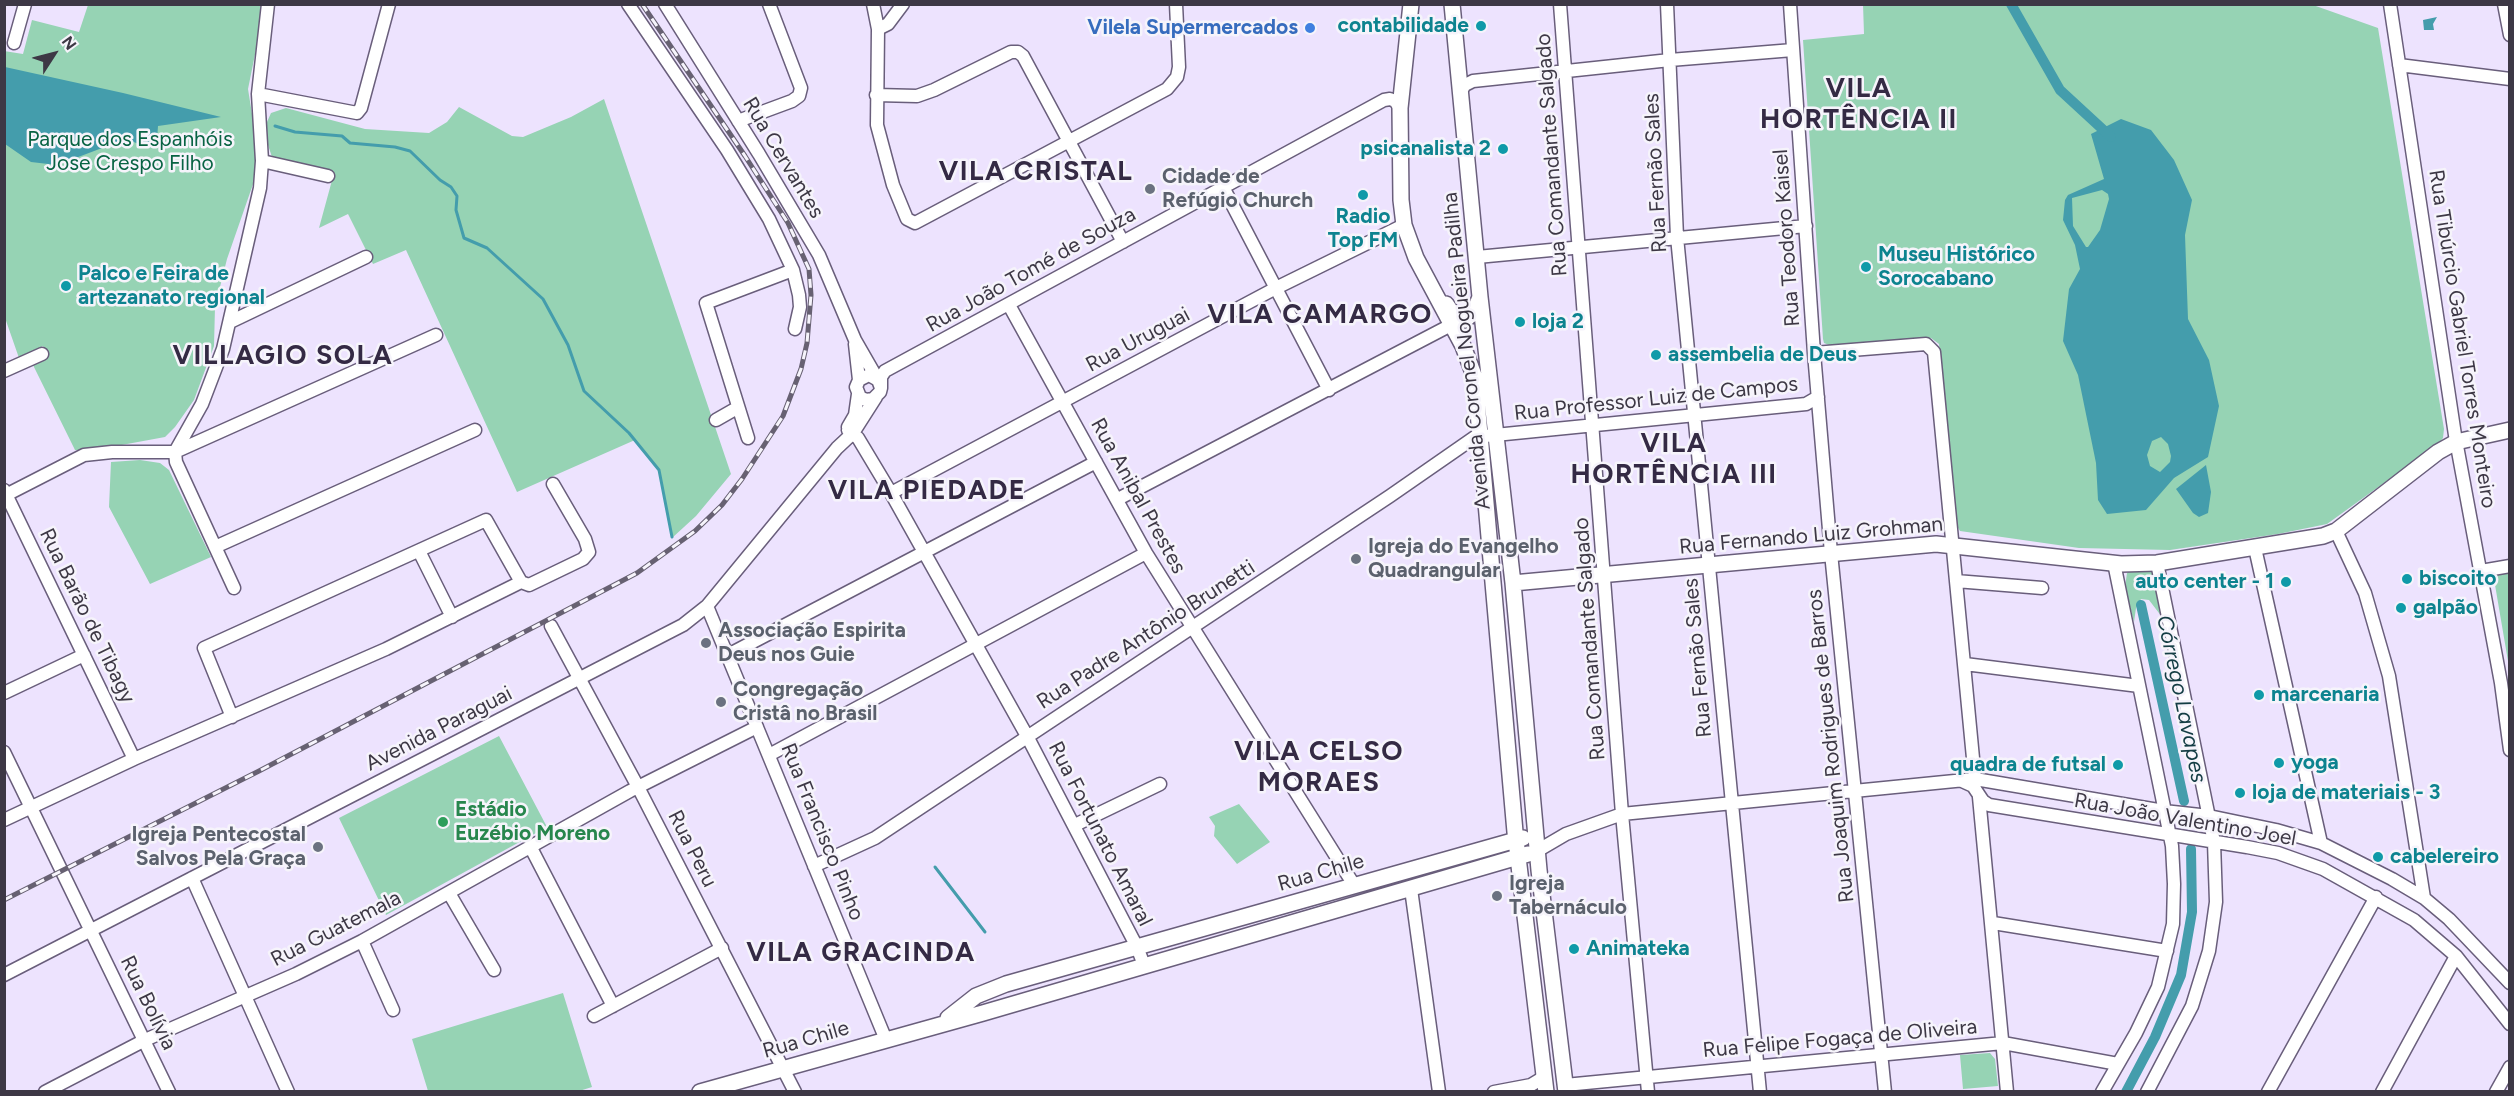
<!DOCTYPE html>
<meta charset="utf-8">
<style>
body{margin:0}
#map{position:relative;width:2514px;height:1096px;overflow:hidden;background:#ede3fe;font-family:Figtree,sans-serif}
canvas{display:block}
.frame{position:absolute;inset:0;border:6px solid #3d3845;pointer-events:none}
.north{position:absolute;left:24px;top:24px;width:60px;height:60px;-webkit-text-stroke:4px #f6f4fb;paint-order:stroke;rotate:54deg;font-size:16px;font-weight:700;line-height:24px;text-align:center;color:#3d3845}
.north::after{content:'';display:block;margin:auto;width:21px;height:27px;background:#3d3845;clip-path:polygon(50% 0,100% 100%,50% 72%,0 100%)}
</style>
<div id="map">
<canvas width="2514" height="1096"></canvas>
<div class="frame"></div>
<div class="north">N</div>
</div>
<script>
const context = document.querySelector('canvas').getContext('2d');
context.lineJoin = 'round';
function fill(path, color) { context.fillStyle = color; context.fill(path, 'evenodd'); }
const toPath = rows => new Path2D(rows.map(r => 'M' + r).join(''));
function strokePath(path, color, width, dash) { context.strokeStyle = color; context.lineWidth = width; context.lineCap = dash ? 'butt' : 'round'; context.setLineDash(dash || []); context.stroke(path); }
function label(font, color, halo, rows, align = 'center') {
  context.font = font + ' Figtree,sans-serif'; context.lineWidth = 5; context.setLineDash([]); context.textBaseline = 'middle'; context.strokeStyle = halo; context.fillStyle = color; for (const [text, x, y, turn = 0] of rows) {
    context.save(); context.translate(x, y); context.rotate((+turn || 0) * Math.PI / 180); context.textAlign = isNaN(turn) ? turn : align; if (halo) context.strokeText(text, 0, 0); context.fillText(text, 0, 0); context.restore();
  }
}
const green = toPath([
 [1863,4,2313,5,2378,28,2444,429,2443,438,2438,444,2327,524,2278,534,2170,550,2079,548,1960,531,1957,526,1939,344,1931,338,1829,345,1824,343,1823,339,1803,40,1864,34],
 [88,5,265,5,248,89,260,164,227,259,215,307,214,346,194,400,175,427,165,437,89,451,75,450,33,365,47,357,43,346,19,358,4,315,4,51,23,54,32,20,79,32],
 [604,99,731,474,696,516,672,538,659,470,635,440,517,492,406,250,373,264,348,214,319,228,334,173,272,157,267,142,267,122,271,113,286,108,365,129,429,133,447,122,459,107,512,136,523,137,571,117],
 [140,460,160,463,169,470,211,557,150,584,109,507,111,462],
 [2143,567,2151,571,2158,586,2162,617,2149,600,2141,599,2136,608,2134,622,2125,587,2127,573,2135,568],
 [2509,571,2509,667,2494,579,2499,573],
 [499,736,547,827,386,915,339,818],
 [1239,804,1270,842,1237,864,1214,836,1215,826,1209,817],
 [563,993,592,1087,576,1092,428,1091,412,1039],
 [1990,1053,1995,1059,1998,1086,1963,1089,1960,1055]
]);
const water = toPath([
 [2437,17,2433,24,2434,30,2424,30,2423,20],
 [5,67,123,93,221,117,158,126,157,140,144,146,126,139,57,165,31,162,5,144],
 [2121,119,2151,130,2174,160,2192,200,2185,235,2188,319,2209,360,2219,406,2208,457,2174,478,2146,510,2107,514,2098,500,2096,463,2078,375,2063,341,2069,289,2080,269,2075,245,2063,220,2065,200,2068,195,2104,179,2091,134],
 [2102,190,2108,194,2109,199,2100,230,2088,247,2086,247,2073,226,2072,198],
 [2161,437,2168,444,2171,456,2170,462,2160,472,2150,466,2147,455,2152,441],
 [2206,465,2211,492,2208,513,2199,517,2193,513,2176,489]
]);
const stream = toPath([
 [275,126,295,132,342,136,350,143,395,147,410,151,440,180,451,187,457,196,456,210,464,238,487,248,543,299,568,345,584,391,629,433,659,470,672,537],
 [935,867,985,932]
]);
const canal = toPath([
 [2011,4,2060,90,2111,137],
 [2141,605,2184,801],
 [2126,1092,2155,1037,2181,975,2192,912,2191,849]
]);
const minor = toPath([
 [628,4,727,150,769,219,793,270,799,295,800,307,795,329],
 [665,4,759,154,819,255,855,340,878,380],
 [873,4,878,29,877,125,893,185,907,219,915,223,1167,89,1177,77,1179,67,1176,4],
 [1560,4,1622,814,1648,1092],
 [1667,4,1677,237,1760,1092],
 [1790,4,1814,353,1831,553,1885,1092],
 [2390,4,2455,435,2501,683,2510,750],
 [2504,4,2510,35],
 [878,29,888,24,903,4],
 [14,43,25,4],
 [2399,65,2510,79],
 [1460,92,1465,85,1473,81,1670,60,1793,50],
 [258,94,357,113,361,108,389,4],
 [876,95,917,96,934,90,1011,52,1018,52,1023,56,1123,242],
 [738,121,792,101,799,96,801,88,769,4],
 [262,161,328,176],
 [1223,187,1329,390],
 [1477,257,1806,226],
 [1009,305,1146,553,1354,885],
 [230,322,366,257],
 [855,344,859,380],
 [1814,353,1926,344,1934,352,1975,779],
 [4,371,42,354],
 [881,388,878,380,869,375,859,380,856,387,860,397,866,400,873,399,880,392,881,388,881,377,885,371,1384,100,1390,99,1395,101,1400,108],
 [716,420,737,408],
 [848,427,855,415,858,394],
 [848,430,858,438,891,493,1027,736,1137,947,1144,965],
 [748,438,706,303,793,270],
 [4,490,134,759],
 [891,493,1276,288,1404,225],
 [4,496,84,455,112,452,175,452,436,335],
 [1118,499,1451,325],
 [2336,531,2365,593,2389,676,2424,898],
 [215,547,475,430],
 [2255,548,2321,843],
 [419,551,452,617],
 [2481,571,2510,566],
 [1956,581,2042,588],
 [234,588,176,462,175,452,202,404,223,349,260,188,262,161,258,94,268,4],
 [707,606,886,1040],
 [551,626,638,787,795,1092],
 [728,655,1096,462],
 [1965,664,2139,686],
 [4,693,84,655],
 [232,717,204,648,486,520,521,582,529,585,583,559,589,552,585,539,553,484],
 [4,752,169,1092],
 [769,755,1146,553],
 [1962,781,1973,786,1983,801,1989,805,2247,847,2278,853,2323,869,2414,920,2456,956,2510,1024],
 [1979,797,2007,1092],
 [4,820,134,759,386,649,521,582],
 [1075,825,1160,784],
 [530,846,613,1006],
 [1537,851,1566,834,1622,814,1975,779,2164,811,2209,816,2276,830,2321,843,2392,879,2424,898,2449,919,2510,983],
 [814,866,875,838,1390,496,1475,437,1806,404,1818,397],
 [192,878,288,1092],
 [1411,889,1439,1092],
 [449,893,494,970],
 [1993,923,2167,951],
 [362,941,393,1010],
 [4,975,683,625,707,606,837,448,853,433,876,397],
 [594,1016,722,948],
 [1565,1085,2003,1043,2118,1064],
 [45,1092,145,1040,296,974,362,941,630,791,757,727],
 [1494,1092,1531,1085,1541,1079,1544,1073],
 [2102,1092,2136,1033,2158,987,2173,924,2174,884,2172,846,2114,563],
 [2147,1092,2192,1006,2209,951,2216,902,2214,842,2157,563],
 [2268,1092,2376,897],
 [2382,1092,2456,956],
 [2496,1092,2510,1067]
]);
const major = toPath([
 [1411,4,1400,108,1401,200,1404,225,1416,258,1463,346,1475,378,1515,832,1546,1092],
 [1452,4,1480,297,1513,583,1539,870,1566,1092],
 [1446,304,1452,313,1465,320,1474,312,1480,297],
 [1513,583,1936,544,2121,564,2157,563,2323,536,2336,531,2438,452,2456,442,2510,430],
 [948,1018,976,996,1006,984,1523,838],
 [700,1092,983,1013,1528,854]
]);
const rail = toPath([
 [4,900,259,771,637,573,695,531,722,505,742,479,783,416,801,369,807,343,811,295,809,269,788,223,745,156,642,4]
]);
const markers = [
 [1481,26,6,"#0f9aa8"],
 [1310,28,6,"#3f7fe0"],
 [1503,149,6,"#0f9aa8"],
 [1150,189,6,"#6b7280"],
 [1363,195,6,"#0f9aa8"],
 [1866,267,6,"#0f9aa8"],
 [66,286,6,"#0f9aa8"],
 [1520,322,6,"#0f9aa8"],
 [1656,355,6,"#0f9aa8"],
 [1356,559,6,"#6b7280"],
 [2407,579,6,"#0f9aa8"],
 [2286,582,6,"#0f9aa8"],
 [2401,608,6,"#0f9aa8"],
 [706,643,6,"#6b7280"],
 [2259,695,6,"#0f9aa8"],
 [721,702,6,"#6b7280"],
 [2279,763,6,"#0f9aa8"],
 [2118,765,6,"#0f9aa8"],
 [2240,793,6,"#0f9aa8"],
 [443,822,6,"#2e9e5b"],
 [318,847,6,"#6b7280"],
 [2378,857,6,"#0f9aa8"],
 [1497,896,6,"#6b7280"],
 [1574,949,6,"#0f9aa8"]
];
const cultureNames = [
 ["contabilidade",1469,26,"right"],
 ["psicanalista 2",1491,149,"right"],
 ["Radio",1363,217,"center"],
 ["Top FM",1363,241,"center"],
 ["Museu Histórico",1878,255],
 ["Sorocabano",1878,279],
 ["Palco e Feira de",78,274],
 ["artezanato regional",78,298],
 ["loja 2",1532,322],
 ["assembelia de Deus",1668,355],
 ["biscoito",2419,579],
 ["auto center - 1",2274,582,"right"],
 ["galpão",2413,608],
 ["marcenaria",2271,695],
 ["yoga",2291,763],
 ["quadra de futsal",2106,765,"right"],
 ["loja de materiais - 3",2252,793],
 ["cabelereiro",2390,857],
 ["Animateka",1586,949]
];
const shopNames = [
 ["Vilela Supermercados",1298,28]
];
const parkNames = [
 ["Parque dos Espanhóis",130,140],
 ["Jose Crespo Filho",130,164]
];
const streetNames = [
 ["Rua Comandante Salgado",1552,155,-94],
 ["Rua Cervantes",783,158,59],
 ["Rua Fernão Sales",1656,173,-93],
 ["Rua Teodoro Kaisel",1787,238,-94],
 ["Rua João Tomé de Souza",1031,270,-29],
 ["Rua Tibúrcio Gabriel Torres Monteiro",2462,339,81],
 ["Rua Uruguai",1138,340,-28],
 ["Avenida Coronel Nogueira Padilha",1467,351,-96],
 ["Rua Professor Luiz de Campos",1656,399,-6],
 ["Rua Anibal Prestes",1138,496,61],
 ["Rua Fernando Luiz Grohman",1811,536,-5],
 ["Rua Barão de Tibagy",87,616,64],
 ["Rua Padre Antônio Brunetti",1146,635,-33],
 ["Rua Comandante Salgado",1590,639,-94],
 ["Rua Fernão Sales",1698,658,-95],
 ["Avenida Paraguai",439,729,-27],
 ["Rua Joaquim Rodrigues de Barros",1831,746,-96],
 ["Rua João Valentino Joel",2185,820,10],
 ["Rua Francisco Pinho",822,832,68],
 ["Rua Fortunato Amaral",1100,834,63],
 ["Rua Peru",692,849,63],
 ["Rua Chile",1321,873,-16],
 ["Rua Guatemala",336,929,-27],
 ["Rua Bolívia",148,1003,64],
 ["Rua Felipe Fogaça de Oliveira",1840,1039,-5],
 ["Rua Chile",806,1040,-16]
];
const worshipNames = [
 ["Cidade de",1162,177],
 ["Refúgio Church",1162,201],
 ["Igreja do Evangelho",1368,547],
 ["Quadrangular",1368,571],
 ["Associação Espirita",718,631],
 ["Deus nos Guie",718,655],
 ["Congregação",733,690],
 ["Cristâ no Brasil",733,714],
 ["Igreja Pentecostal",306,835,"right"],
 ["Salvos Pela Graça",306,859,"right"],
 ["Igreja",1509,884],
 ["Tabernáculo",1509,908]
];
const leisureNames = [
 ["Estádio",455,810],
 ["Euzébio Moreno",455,834]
];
const waterNames = [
 ["Córrego Lavapes",2181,699,78]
];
const districtNames = [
 ["VILA",1859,89],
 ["HORTÊNCIA II",1859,120],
 ["VILA CRISTAL",1036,172],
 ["VILA CAMARGO",1320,315],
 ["VILLAGIO SOLA",283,356],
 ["VILA",1674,444],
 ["HORTÊNCIA III",1674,475],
 ["VILA PIEDADE",927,491],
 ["VILA CELSO",1319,752],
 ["MORAES",1319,783],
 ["VILA GRACINDA",861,953]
];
fill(green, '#96d3b4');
fill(water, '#449dac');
strokePath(stream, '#449dac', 3);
strokePath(canal, '#449dac', 10);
strokePath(minor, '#695e7b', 15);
strokePath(major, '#695e7b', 18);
strokePath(minor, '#fff', 12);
strokePath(major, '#fff', 15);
strokePath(rail, '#676172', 5);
strokePath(rail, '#f6f4fb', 3, [9]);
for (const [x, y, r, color] of markers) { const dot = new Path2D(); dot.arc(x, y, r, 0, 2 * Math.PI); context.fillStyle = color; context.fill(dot); strokePath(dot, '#f6f4fb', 2); }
label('bold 21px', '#0d838f', '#f6f4fb', cultureNames, 'left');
label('bold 21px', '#366cbe', '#f6f4fb', shopNames, 'right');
label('21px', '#086343', '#f6f4fb', parkNames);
label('21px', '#3d3845', '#f6f4fb', streetNames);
label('bold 21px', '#5b616d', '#f6f4fb', worshipNames, 'left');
label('bold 21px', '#27864d', '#f6f4fb', leisureNames, 'left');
label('italic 22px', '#143d44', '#f6f4fb', waterNames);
context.letterSpacing = '1.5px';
label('bold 27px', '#342a44', '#f6f4fb', districtNames);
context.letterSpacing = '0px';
</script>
